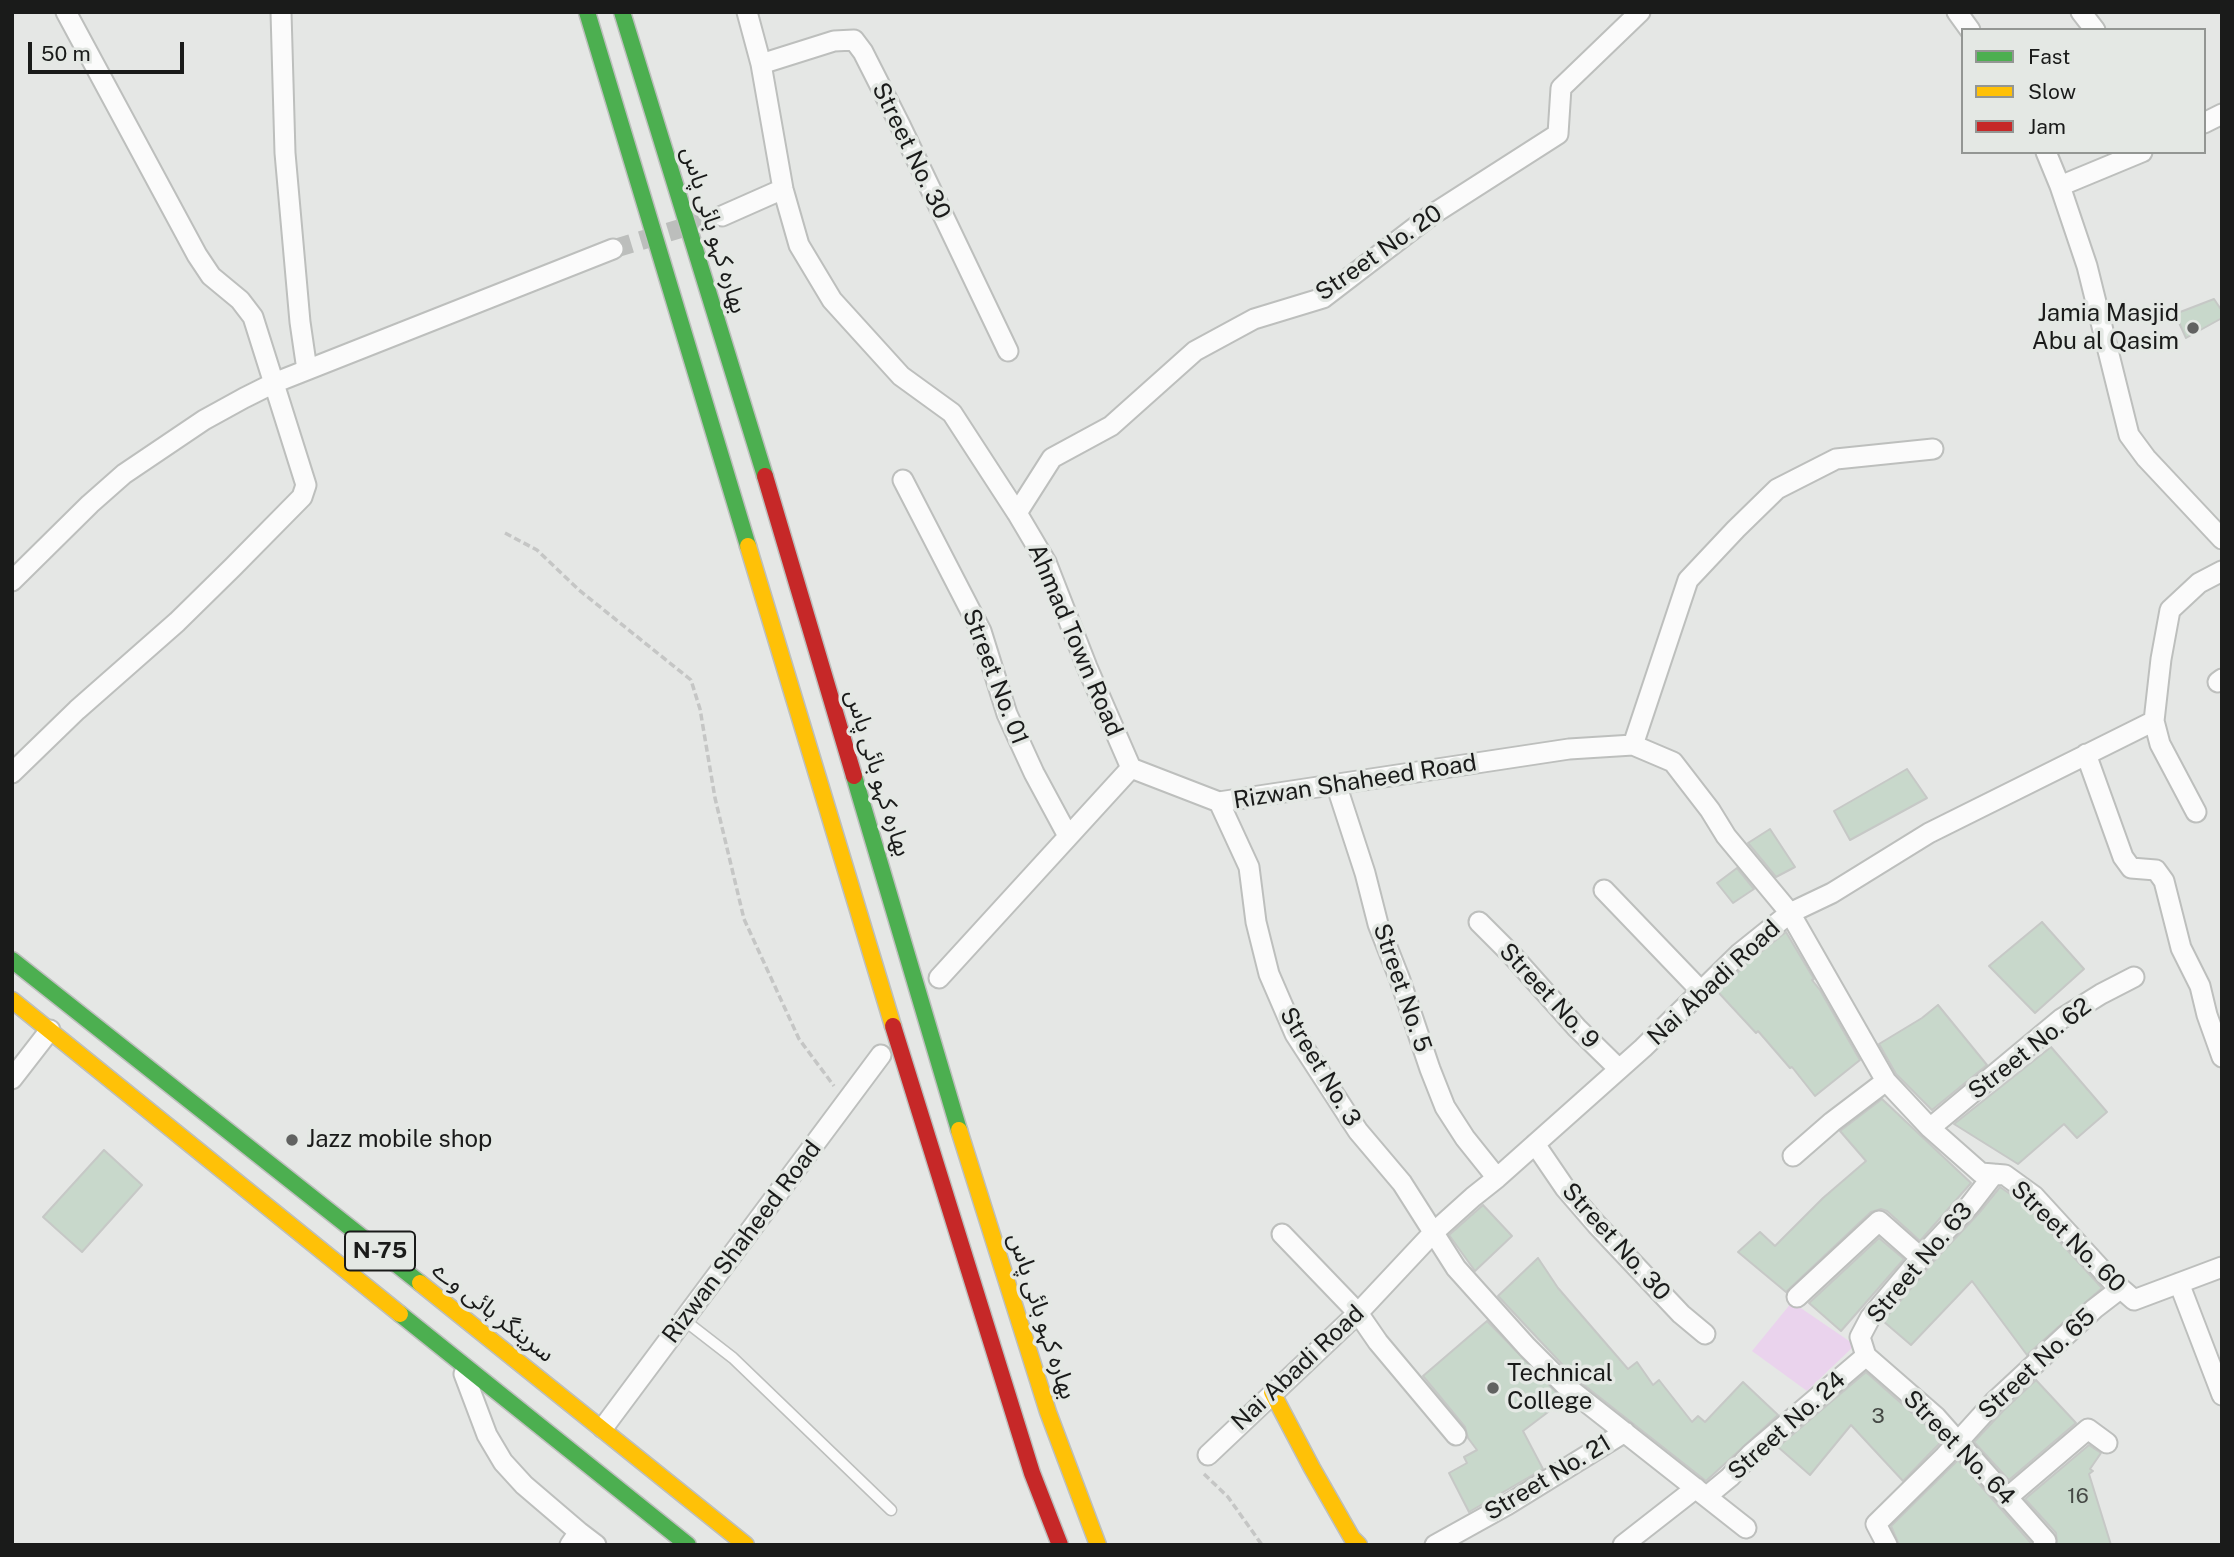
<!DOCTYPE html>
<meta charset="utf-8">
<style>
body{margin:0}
#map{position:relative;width:2234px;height:1557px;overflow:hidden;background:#e5e7e5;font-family:"Public Sans",sans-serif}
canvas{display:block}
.frame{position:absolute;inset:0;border:14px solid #1a1b1a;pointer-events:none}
.legend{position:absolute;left:1961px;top:28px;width:245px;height:126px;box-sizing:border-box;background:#e4e8e4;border:2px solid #939693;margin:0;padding:9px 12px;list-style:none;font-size:21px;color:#1a1b1a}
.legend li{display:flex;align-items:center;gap:14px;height:35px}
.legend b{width:35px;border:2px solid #939693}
.scale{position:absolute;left:28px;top:42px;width:156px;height:32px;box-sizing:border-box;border:4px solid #1a1b1a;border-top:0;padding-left:9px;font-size:21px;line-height:24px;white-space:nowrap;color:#1a1b1a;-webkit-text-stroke:5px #e4e8e4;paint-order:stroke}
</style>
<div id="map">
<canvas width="2234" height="1557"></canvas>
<div class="frame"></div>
<ul class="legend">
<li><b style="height:9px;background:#4caf50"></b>Fast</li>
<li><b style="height:9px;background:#ffc107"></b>Slow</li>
<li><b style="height:9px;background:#c62828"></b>Jam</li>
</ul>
<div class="scale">50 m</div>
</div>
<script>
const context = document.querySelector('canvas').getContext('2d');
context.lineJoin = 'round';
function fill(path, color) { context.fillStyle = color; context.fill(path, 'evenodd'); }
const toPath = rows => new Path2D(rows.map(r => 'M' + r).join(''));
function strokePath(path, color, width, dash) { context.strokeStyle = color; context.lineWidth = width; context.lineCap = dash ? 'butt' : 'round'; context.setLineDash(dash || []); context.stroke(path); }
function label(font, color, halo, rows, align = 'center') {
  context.font = font + ' "Public Sans","Noto Sans Arabic",sans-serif'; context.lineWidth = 7; context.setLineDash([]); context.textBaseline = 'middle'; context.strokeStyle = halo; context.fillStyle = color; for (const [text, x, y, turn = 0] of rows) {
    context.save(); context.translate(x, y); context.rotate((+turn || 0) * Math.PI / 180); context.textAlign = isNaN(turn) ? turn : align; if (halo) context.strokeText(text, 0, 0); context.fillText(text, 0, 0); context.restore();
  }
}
const green = toPath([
 [1792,1302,1855,1345,1807,1391,1752,1351]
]);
const building = toPath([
 [2214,299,2222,311,2222,318,2186,338,2175,314,2214,299],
 [1907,769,1927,798,1850,840,1834,811,1907,769],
 [1770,829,1795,867,1776,877,1748,843,1770,829],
 [1737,868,1754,889,1733,903,1717,883,1737,868],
 [2042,922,2084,969,2035,1013,1989,966,2042,922],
 [1786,932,1814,979,1812,980,1820,990,1860,1060,1815,1096,1792,1067,1790,1068,1758,1031,1756,1033,1718,992,1747,963,1786,932],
 [1938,1005,1987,1065,1932,1110,1896,1074,1879,1044,1922,1018,1938,1005],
 [2051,1047,2107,1112,2077,1138,2064,1124,2018,1164,1954,1124,2051,1047],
 [1882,1099,1971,1183,1920,1241,1887,1211,1881,1209,1871,1212,1786,1292,1738,1252,1760,1232,1775,1246,1823,1198,1866,1161,1840,1131,1882,1099],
 [104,1150,142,1185,82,1252,43,1217,104,1150],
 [2000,1187,2026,1205,2102,1288,2027,1355,1972,1281,1911,1345,1883,1321,1934,1261,1979,1213,2000,1187],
 [1483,1205,1512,1236,1475,1271,1449,1235,1483,1205],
 [1879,1238,1904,1259,1841,1331,1809,1303,1879,1238],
 [1538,1258,1558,1288,1628,1369,1637,1362,1653,1385,1659,1380,1692,1422,1698,1416,1705,1422,1743,1382,1778,1415,1706,1481,1575,1378,1498,1296,1538,1258],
 [1487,1321,1564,1400,1523,1431,1543,1469,1469,1512,1449,1473,1467,1463,1464,1457,1477,1450,1468,1438,1465,1427,1423,1376,1487,1321],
 [1866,1372,1927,1426,1941,1442,1903,1481,1851,1425,1810,1475,1778,1447,1866,1372],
 [2036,1380,2076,1423,2009,1480,1974,1442,2003,1411,2036,1380],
 [2089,1445,2101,1453,2090,1469,2093,1471,2089,1474,2111,1545,2057,1545,2056,1533,2025,1499,2089,1445],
 [1958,1460,2031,1543,2031,1545,1899,1545,1891,1526,1958,1460]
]);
const streetTunnel = toPath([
 [613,249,722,216]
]);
const path = toPath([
 [505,533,537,550,579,590,691,680,700,709,715,798,744,919,799,1039,834,1086],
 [1204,1474,1228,1497,1262,1545]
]);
const lane = toPath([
 [684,1320,733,1358,891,1510]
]);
const street = toPath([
 [281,12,285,153,300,322,307,370],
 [747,12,761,64,783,189,799,245,832,300,901,376,952,413,1017,513,1046,562,1087,667,1131,768],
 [1957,12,1970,30],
 [2081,12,2095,30],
 [761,64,834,41,854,40,863,52,900,125,1008,351],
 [2204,123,2222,114],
 [2046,152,2060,186,2087,266,2129,435,2146,458,2222,539],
 [2060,186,2142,152],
 [722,216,783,189],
 [903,480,981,631,1007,714,1034,773,1068,836],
 [1017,513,1052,458,1111,426,1195,351,1254,319,1323,298,1430,216,1558,134,1561,88,1640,12],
 [12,581,90,504,124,474,204,420,244,398,274,383,613,249],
 [2218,682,2222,679],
 [2154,721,2160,744,2196,812],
 [1633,745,1688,580,1736,529,1777,489,1836,459,1933,449],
 [2086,754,2123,857,2131,868,2156,870,2164,881,2181,948,2200,986,2207,1015,2222,1057],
 [12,773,77,710,177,622,233,567,302,497,306,485,253,317,240,300,211,276,197,255,66,12],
 [1336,784,1365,873,1378,924,1400,980,1430,1069,1445,1107,1465,1138,1497,1178],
 [1219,802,1249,867,1256,922,1269,974,1295,1034,1358,1131,1402,1183,1456,1268,1527,1347,1567,1387,1746,1528],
 [1604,890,1701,991],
 [1479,922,1511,954,1577,1028,1619,1069],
 [939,978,1131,768,1219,802,1569,749,1633,745,1673,762,1710,810,1726,836,1790,913,1886,1081,1930,1128,1981,1173,2005,1175,2034,1196,2111,1280,2134,1300,2222,1267],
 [12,1079,50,1030],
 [1930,1128,2061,1019,2101,994,2134,977],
 [1535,1144,1565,1188,1597,1225,1681,1314,1705,1334],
 [1793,1156,1832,1122,1886,1081],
 [1282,1234,1358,1313,1378,1342,1456,1435],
 [2179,1283,2222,1395],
 [1797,1297,1879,1221,1921,1258],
 [1866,1356,1936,1417,2046,1541,2043,1545],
 [1866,1356,1860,1337,1870,1318,1925,1253,1970,1205,1994,1174],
 [464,1374,487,1435,503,1462,524,1485,579,1532,570,1545],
 [603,1428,881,1055],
 [1208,1455,1358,1313,1433,1233,1473,1197,1497,1178,1643,1048,1739,954,1790,913,1832,893,1929,833,2154,721,2161,659,2170,610,2199,583,2222,571],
 [1707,1496,1730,1477,1751,1454,1866,1356],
 [2008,1497,2088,1429,2107,1443],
 [579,1532,596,1545],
 [1435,1545,1507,1505,1625,1432],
 [1623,1545,1696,1488],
 [1887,1545,1876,1524,1945,1456,1994,1402,2094,1309,2120,1289]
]);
const fast = toPath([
 [587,12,748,546],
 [622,12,765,476],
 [854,776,959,1130],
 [12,960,420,1283],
 [400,1314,688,1545]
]);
const slow = toPath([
 [748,546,893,1026],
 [12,1000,400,1314],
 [959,1130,1048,1412,1098,1545],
 [420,1283,746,1545],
 [1272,1392,1312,1468,1352,1538,1359,1545]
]);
const jam = toPath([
 [765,476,854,776],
 [893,1026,1032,1473,1060,1545]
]);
const markers = [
 [2193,328,7,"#616261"],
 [292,1140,7,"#616261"],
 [1493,1388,7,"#616261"]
];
const numberNames = [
 ["3",1878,1417],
 ["16",2078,1497]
];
const shields = [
 [380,1251,70]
];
const shieldNames = [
 ["N-75",380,1251]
];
const streetNames = [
 ["Street No. 30",911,151,64],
 ["بھارہ کہو بائی پاس",714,230,73],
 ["Street No. 20",1379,253,-35],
 ["Ahmad Town Road",1075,640,67],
 ["Street No. 01",995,677,69],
 ["بھارہ کہو بائی پاس",878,773,73],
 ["Rizwan Shaheed Road",1355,782,-9],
 ["Nai Abadi Road",1714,983,-43],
 ["Street No. 5",1402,988,71],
 ["Street No. 9",1549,996,47],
 ["Street No. 62",2030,1049,-38],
 ["Street No. 3",1320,1067,59],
 ["Street No. 60",2068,1237,44],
 ["Rizwan Shaheed Road",742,1242,-53],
 ["Street No. 30",1616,1242,48],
 ["Street No. 63",1920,1263,-50],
 ["سرینگر ہائی وے",493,1312,38],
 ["بھارہ کہو بائی پاس",1042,1316,72],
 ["Street No. 65",2037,1364,-43],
 ["Nai Abadi Road",1298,1368,-43],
 ["Street No. 24",1787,1426,-42],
 ["Street No. 64",1959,1448,46],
 ["Street No. 21",1548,1478,-31]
];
const poiNames = [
 ["Jamia Masjid",2179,314,"right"],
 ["Abu al Qasim",2179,342,"right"],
 ["Jazz mobile shop",306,1140],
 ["Technical",1507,1374],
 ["College",1507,1402]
];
fill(green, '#ead3ed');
fill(building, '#c8d8cb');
strokePath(building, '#c6c8c6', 2);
strokePath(streetTunnel, '#bcbebc', 19, [19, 10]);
strokePath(lane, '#bdbfbd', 13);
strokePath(street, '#bdbfbd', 23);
strokePath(fast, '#bdbfbd', 19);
strokePath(slow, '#bdbfbd', 19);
strokePath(jam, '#bdbfbd', 19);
strokePath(path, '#c5c6c5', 3.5, [7, 3.5]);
strokePath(lane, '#fbfbfb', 10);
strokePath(street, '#fbfbfb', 19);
strokePath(fast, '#4caf50', 16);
strokePath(slow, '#ffc107', 16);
strokePath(jam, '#c62828', 16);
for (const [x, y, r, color] of markers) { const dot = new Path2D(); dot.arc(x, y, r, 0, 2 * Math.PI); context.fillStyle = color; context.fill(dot); strokePath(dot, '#e4e8e4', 2.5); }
label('21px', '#464a46', null, numberNames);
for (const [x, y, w] of shields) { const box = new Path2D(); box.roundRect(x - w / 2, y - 19.5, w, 39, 5); context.fillStyle = '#e4e8e4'; context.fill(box); strokePath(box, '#1a1b1a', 2); }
label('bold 23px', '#1a1b1a', null, shieldNames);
label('24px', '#1a1b1a', '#e4e8e4', streetNames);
label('24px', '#1a1b1a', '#e4e8e4', poiNames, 'left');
</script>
